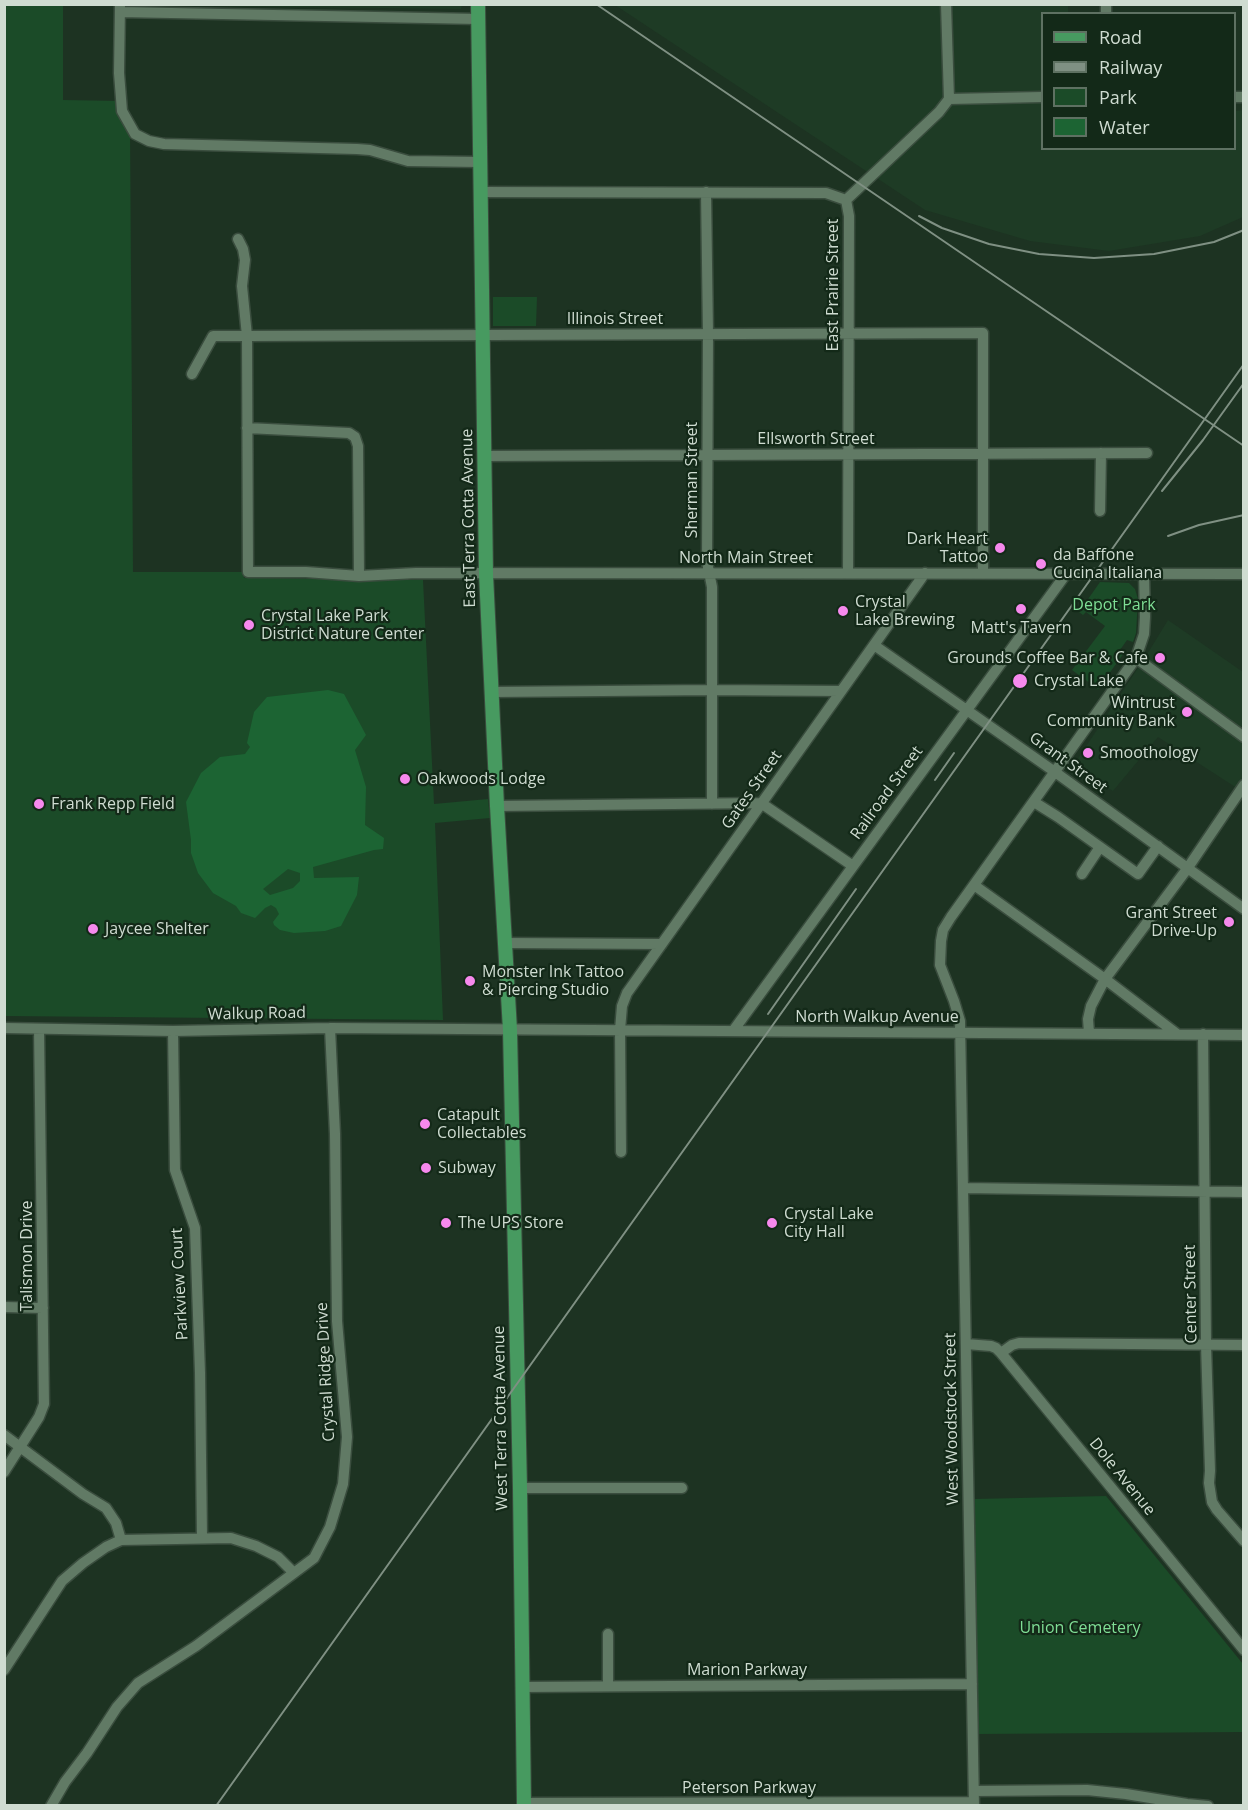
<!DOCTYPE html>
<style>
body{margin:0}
#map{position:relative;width:1248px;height:1810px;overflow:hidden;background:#1d3322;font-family:"Open Sans",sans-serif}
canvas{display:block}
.frame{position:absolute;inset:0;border:6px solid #cfdcd1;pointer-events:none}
.legend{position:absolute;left:1041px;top:12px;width:195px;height:138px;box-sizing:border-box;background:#132918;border:2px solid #5e7162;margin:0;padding:8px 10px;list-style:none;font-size:18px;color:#cfdcd1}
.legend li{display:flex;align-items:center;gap:12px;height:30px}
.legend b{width:30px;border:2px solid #5e7162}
</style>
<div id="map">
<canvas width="1248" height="1810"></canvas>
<div class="frame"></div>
<ul class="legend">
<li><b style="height:8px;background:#479a60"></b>Road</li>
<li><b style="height:8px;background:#7f9083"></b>Railway</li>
<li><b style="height:16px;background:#1b4b28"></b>Park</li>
<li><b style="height:16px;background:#1c6433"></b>Water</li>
</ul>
</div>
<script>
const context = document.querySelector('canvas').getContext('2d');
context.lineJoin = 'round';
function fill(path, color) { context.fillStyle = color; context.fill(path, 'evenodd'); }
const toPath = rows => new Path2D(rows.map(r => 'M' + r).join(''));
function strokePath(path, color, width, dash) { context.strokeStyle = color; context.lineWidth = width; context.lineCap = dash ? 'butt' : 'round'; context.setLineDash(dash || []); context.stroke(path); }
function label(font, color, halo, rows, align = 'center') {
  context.font = font + ' "Open Sans",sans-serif'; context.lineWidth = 4.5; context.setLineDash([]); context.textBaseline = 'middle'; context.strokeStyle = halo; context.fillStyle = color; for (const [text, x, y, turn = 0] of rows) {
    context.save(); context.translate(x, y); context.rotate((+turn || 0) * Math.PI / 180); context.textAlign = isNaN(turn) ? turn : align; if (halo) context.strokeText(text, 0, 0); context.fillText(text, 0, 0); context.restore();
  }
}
const built = toPath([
 [131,5,462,4,462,5,461,9],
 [615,5,1068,5,1068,13,1042,14,1042,148,1234,148,1235,111,1243,110,1243,217,1200,236,1109,251,1030,241,925,210],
 [1168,620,1243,672,1243,725,1235,737,1243,744,1243,792,1158,737,1113,791,1073,766,1146,656]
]);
const green = toPath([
 [5,5,63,5,63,100,120,101,130,127,133,572,243,572,244,578,423,580,434,804,488,799,490,818,435,823,443,1020,5,1016],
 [493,297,537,297,536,326,493,326],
 [1100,582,1129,583,1135,589,1138,599,1136,633,1133,642,1127,640,1120,650,1124,653,1098,689,1072,670,1105,626,1086,612,1083,615,1079,612],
 [1106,1496,1243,1664,1243,1732,977,1734,975,1499]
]);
const water = toPath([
 [328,690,344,694,366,735,355,750,366,787,365,825,384,838,383,849,374,850,313,867,314,878,359,877,357,895,341,926,325,931,294,933,280,930,274,925,273,922,279,914,276,908,271,905,265,908,255,918,241,913,236,906,213,893,198,873,191,853,191,840,186,802,201,773,220,757,245,754,250,747,247,743,254,712,267,697],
 [288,869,300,873,300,881,293,888,270,895,263,889]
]);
const minor = toPath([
 [120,4,119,73,122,111,135,134,149,141,164,144,357,149,370,150,408,161,480,162],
 [1106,4,1106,14],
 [120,12,478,19],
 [1234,97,1244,97],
 [949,99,1042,97],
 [481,192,826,193,846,200],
 [706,192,708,334,707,562,712,587,712,804],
 [846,200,849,216,848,573],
 [846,200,939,112,949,99,946,4],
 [192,374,213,336,247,336,242,286,245,260,243,249,238,239],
 [247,428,349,433,355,437,358,446,359,576],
 [484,456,1147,453],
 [1100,511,1101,453],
 [983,573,983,333,247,336,248,572,306,572,359,576,416,573,1244,574],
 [874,645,1055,772,1244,909],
 [1136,658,1244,737],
 [491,692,712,690,841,691],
 [1034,802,1058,817,1138,874,1158,846],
 [497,806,761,803,853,866],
 [1082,874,1100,847],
 [974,885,1105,979,1177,1034],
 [505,943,662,944],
 [4,1028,173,1031,330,1028,1244,1035],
 [173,1031,175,1170,195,1228,200,1373,202,1538],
 [733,1031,1066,574],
 [1089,1033,1088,1019,1091,1006,1105,979,1187,869,1244,785],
 [1203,1034,1206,1345,1210,1471,1209,1483,1212,1502,1217,1510,1244,1541],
 [621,1152,620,1030,622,1006,627,993,925,573],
 [963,1188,1244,1192],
 [4,1307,43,1308],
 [966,1344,991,1346,996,1348,1001,1353,1244,1650],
 [1001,1353,1012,1345,1019,1343,1244,1345],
 [4,1435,83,1494,106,1508,116,1523,121,1540],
 [4,1472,39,1417,44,1404,39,1029],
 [520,1488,682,1488],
 [4,1670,62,1581,83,1563,106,1547,121,1540,231,1538,256,1546,278,1557,293,1572],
 [608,1686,608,1634],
 [522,1687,972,1684],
 [974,1791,1087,1790,1126,1794,1187,1804,1208,1806],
 [524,1803,974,1802],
 [51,1806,65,1782,87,1753,117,1707,138,1683,196,1646,314,1558,330,1527,343,1484,347,1437,337,1321,335,1134,330,1028],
 [974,1806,960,1021,954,1001,940,965,941,941,943,930,951,917,1136,658,1144,634,1145,617,1144,574]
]);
const major = toPath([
 [478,4,486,574,497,806,510,1030,520,1488,524,1806]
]);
const rail = toPath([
 [596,4,1244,446],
 [919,216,942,228,989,244,1039,254,1094,258,1154,254,1214,242,1244,230],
 [1162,491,1203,440,1244,383],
 [1168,536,1199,525,1244,515],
 [935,780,954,753],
 [768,1014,856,889],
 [216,1806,1244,364]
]);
const markers = [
 [1000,548,6,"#f689ed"],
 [1041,564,6,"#f689ed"],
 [1021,609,6,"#f689ed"],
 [843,611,6,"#f689ed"],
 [249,625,6,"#f689ed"],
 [1160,658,6,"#f689ed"],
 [1020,681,8,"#f689ed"],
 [1187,712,6,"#f689ed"],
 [1088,753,6,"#f689ed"],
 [405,779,6,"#f689ed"],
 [39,804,6,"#f689ed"],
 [1229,922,6,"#f689ed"],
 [93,929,6,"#f689ed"],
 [470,981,6,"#f689ed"],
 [425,1124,6,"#f689ed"],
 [426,1168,6,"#f689ed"],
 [446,1223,6,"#f689ed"],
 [772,1223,6,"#f689ed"]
];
const streetNames = [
 ["East Prairie Street",833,285,-90],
 ["Illinois Street",615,319],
 ["Ellsworth Street",816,439],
 ["Sherman Street",692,480,-90],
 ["East Terra Cotta Avenue",469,518,-91],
 ["North Main Street",746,558],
 ["Grant Street",1068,763,36],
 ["Gates Street",752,790,-55],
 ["Railroad Street",887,793,-54],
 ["Walkup Road",257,1014,-1],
 ["North Walkup Avenue",877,1017],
 ["Talismon Drive",27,1256,-90],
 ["Parkview Court",180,1284,-93],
 ["Center Street",1191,1294,-91],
 ["Crystal Ridge Drive",326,1372,-93],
 ["West Terra Cotta Avenue",501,1418,-91],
 ["West Woodstock Street",952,1419,-91],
 ["Dole Avenue",1122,1477,51],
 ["Marion Parkway",747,1670],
 ["Peterson Parkway",749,1788]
];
const poiNames = [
 ["Dark Heart",988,539,"right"],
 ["Tattoo",988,557,"right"],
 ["da Baffone",1053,555],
 ["Cucina Italiana",1053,573],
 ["Crystal",855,602],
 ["Lake Brewing",855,620],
 ["Crystal Lake Park",261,616],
 ["District Nature Center",261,634],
 ["Matt's Tavern",1021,628,"center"],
 ["Grounds Coffee Bar & Cafe",1148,658,"right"],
 ["Crystal Lake",1034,681],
 ["Wintrust",1175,703,"right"],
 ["Community Bank",1175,721,"right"],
 ["Smoothology",1100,753],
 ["Oakwoods Lodge",417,779],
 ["Frank Repp Field",51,804],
 ["Grant Street",1217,913,"right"],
 ["Drive-Up",1217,931,"right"],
 ["Jaycee Shelter",105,929],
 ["Monster Ink Tattoo",482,972],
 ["& Piercing Studio",482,990],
 ["Catapult",437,1115],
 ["Collectables",437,1133],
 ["Subway",438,1168],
 ["Crystal Lake",784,1214],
 ["City Hall",784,1232],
 ["The UPS Store",458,1223]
];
const parkNames = [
 ["Depot Park",1114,605],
 ["Union Cemetery",1080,1628]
];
fill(built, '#1e3b25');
fill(green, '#1b4b28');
fill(water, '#1c6433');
strokePath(minor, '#3a4d3e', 13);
strokePath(major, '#3a4d3e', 16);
strokePath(minor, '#617a65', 10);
strokePath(major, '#479a60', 14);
strokePath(rail, '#7f9083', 2);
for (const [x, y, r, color] of markers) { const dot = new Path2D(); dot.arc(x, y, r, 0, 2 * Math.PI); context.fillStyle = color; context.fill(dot); strokePath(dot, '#132918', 2); }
label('16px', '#cfdcd1', '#132918', streetNames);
label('16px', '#cfdcd1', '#132918', poiNames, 'left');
label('16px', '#7fde95', '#132918', parkNames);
</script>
